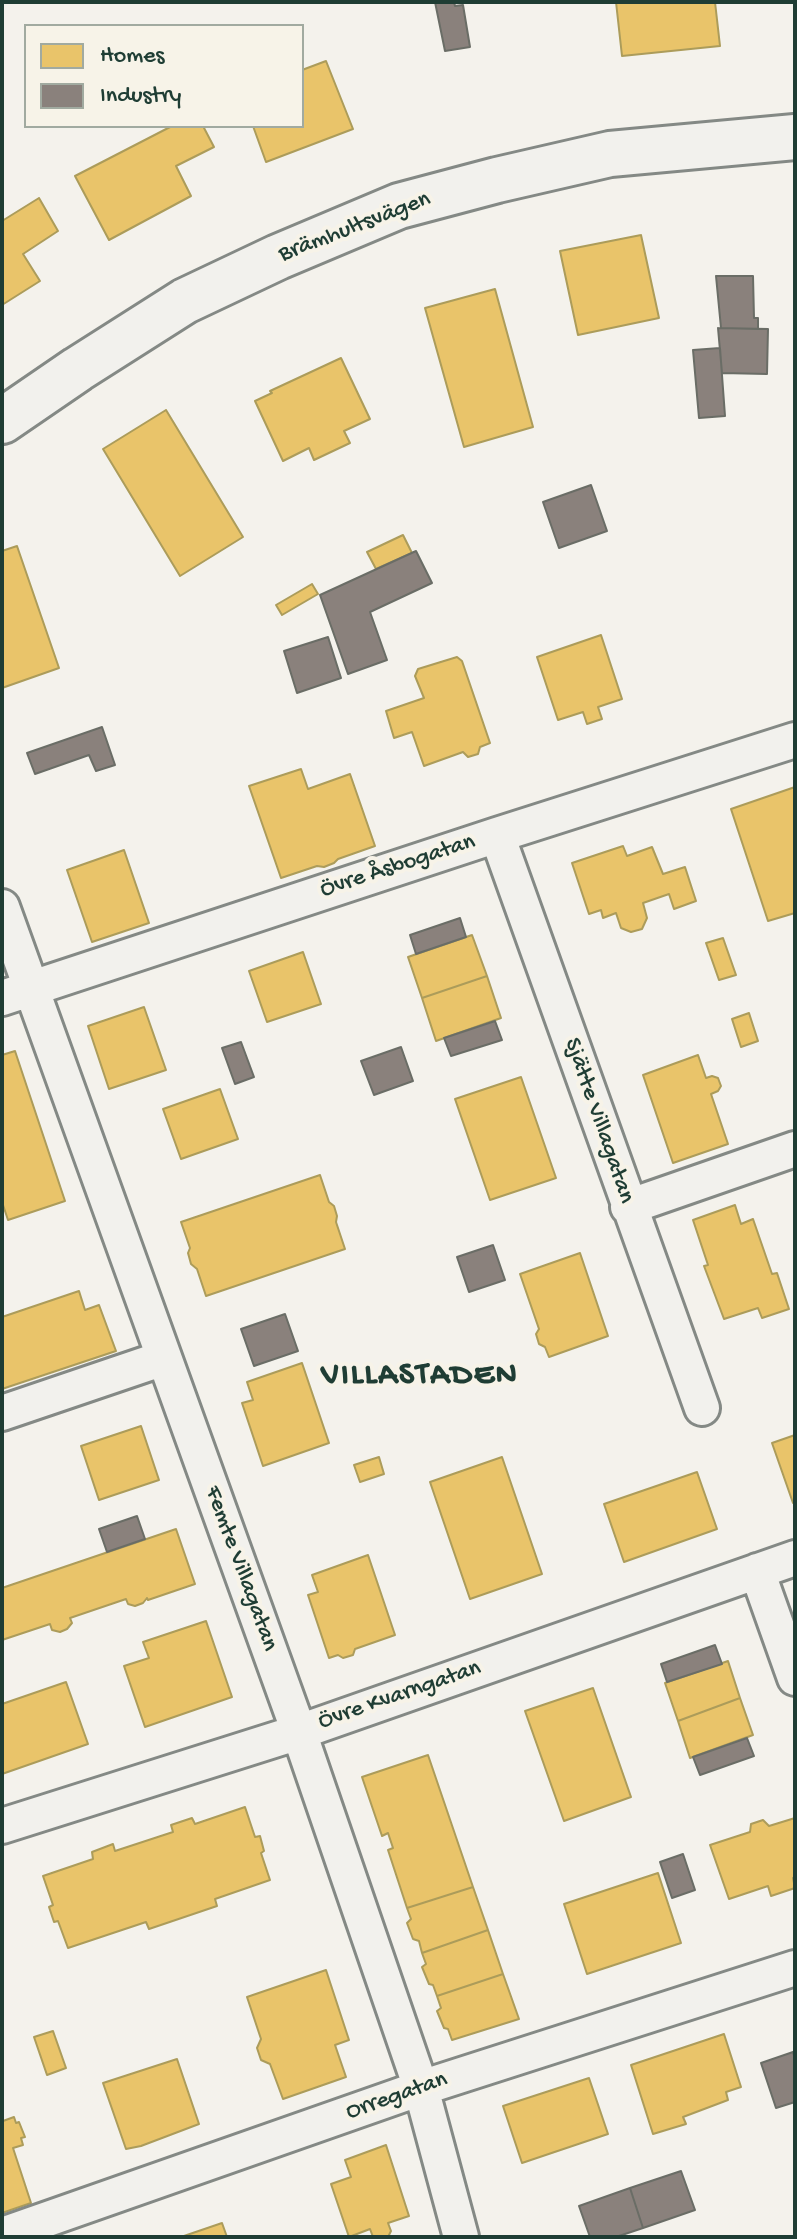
<!DOCTYPE html>
<meta charset="utf-8">
<style>
body{margin:0}
#map{position:relative;width:797px;height:2239px;overflow:hidden;background:#f4f2ec;font-family:"Gochi Hand",sans-serif}
canvas{display:block}
.frame{position:absolute;inset:0;border:4px solid #1f3d34;pointer-events:none}
.legend{position:absolute;left:24px;top:24px;width:280px;height:104px;box-sizing:border-box;background:#f7f3e8;border:2px solid #a1aaa0;margin:0;padding:10px 14px;list-style:none;font-size:24px;color:#1f3d34}
.legend li{display:flex;align-items:center;gap:16px;height:40px}
.legend b{width:40px;border:2px solid #a1aaa0}
</style>
<div id="map">
<canvas width="797" height="2239"></canvas>
<div class="frame"></div>
<ul class="legend">
<li><b style="height:22px;background:#e9c46a"></b>Homes</li>
<li><b style="height:22px;background:#8a817c"></b>Industry</li>
</ul>
</div>
<script>
const context = document.querySelector('canvas').getContext('2d');
context.lineJoin = 'round';
function fill(path, color) { context.fillStyle = color; context.fill(path, 'evenodd'); }
const toPath = rows => new Path2D(rows.map(r => 'M' + r).join(''));
function strokePath(path, color, width, dash) { context.strokeStyle = color; context.lineWidth = width; context.lineCap = dash ? 'butt' : 'round'; context.setLineDash(dash || []); context.stroke(path); }
function label(font, color, halo, rows, align = 'center') {
  context.font = font + ' "Gochi Hand",sans-serif'; context.lineWidth = 8; context.setLineDash([]); context.textBaseline = 'middle'; context.strokeStyle = halo; context.fillStyle = color; for (const [text, x, y, turn = 0] of rows) {
    context.save(); context.translate(x, y); context.rotate((+turn || 0) * Math.PI / 180); context.textAlign = isNaN(turn) ? turn : align; if (halo) context.strokeText(text, 0, 0); context.fillText(text, 0, 0); context.restore();
  }
}
const homes = toPath([
 [616,2,715,2,720,46,622,56,616,2],
 [326,61,353,129,266,162,253,126,302,126,302,70,326,61],
 [172,126,203,126,214,147,176,166,191,196,109,240,75,176,172,126],
 [39,198,58,231,23,254,40,281,2,305,2,221,39,198],
 [641,235,659,318,578,335,560,251,641,235],
 [495,289,533,427,464,447,425,308,495,289],
 [341,358,370,419,344,431,350,443,314,460,309,448,283,461,255,401,272,393,270,391,341,358],
 [166,410,243,537,180,576,103,449,166,410],
 [403,535,412,553,376,569,367,552,403,535],
 [17,546,59,668,2,688,2,551,17,546],
 [312,584,318,594,282,615,276,605,312,584],
 [601,635,622,699,598,707,602,719,587,724,583,712,558,720,537,657,601,635],
 [457,657,462,661,490,743,480,747,478,754,468,757,463,752,424,766,412,732,394,738,386,711,424,698,415,676,418,669,457,657],
 [301,769,308,789,350,774,375,846,338,859,334,863,324,867,317,866,281,878,249,786,301,769],
 [795,787,795,913,768,921,731,809,795,787],
 [623,846,627,856,652,847,663,874,685,867,696,901,674,909,669,894,643,903,647,918,642,929,631,932,621,928,616,913,603,918,601,910,589,914,572,863,623,846],
 [124,850,149,923,92,942,67,870,124,850],
 [472,935,487,976,422,998,408,957,472,935],
 [723,938,736,975,719,980,706,943,723,938],
 [303,952,321,1004,267,1022,249,971,303,952],
 [487,976,501,1018,436,1041,422,998,487,976],
 [144,1007,166,1070,109,1089,88,1026,144,1007],
 [749,1013,758,1041,741,1047,732,1019,749,1013],
 [15,1051,65,1201,8,1220,2,1202,2,1055,15,1051],
 [698,1055,706,1078,712,1076,718,1078,721,1086,718,1091,711,1094,728,1144,673,1163,643,1075,698,1055],
 [521,1077,556,1178,490,1200,455,1099,521,1077],
 [220,1089,238,1139,181,1159,163,1109,220,1089],
 [320,1175,329,1202,334,1206,337,1216,336,1222,345,1249,206,1296,197,1269,191,1264,188,1253,190,1248,181,1222,320,1175],
 [735,1205,741,1224,753,1219,772,1274,777,1273,789,1309,762,1318,758,1308,724,1319,704,1266,708,1265,693,1220,735,1205],
 [580,1253,608,1336,549,1357,545,1347,539,1344,536,1334,539,1329,520,1274,580,1253],
 [79,1291,85,1310,99,1305,116,1351,2,1389,2,1317,79,1291],
 [302,1363,329,1443,263,1466,242,1403,253,1400,247,1382,302,1363],
 [141,1426,159,1480,99,1500,81,1446,141,1426],
 [795,1435,795,1503,793,1503,772,1443,795,1435],
 [379,1457,384,1474,360,1482,354,1465,379,1457],
 [502,1457,542,1574,470,1599,430,1482,502,1457],
 [697,1472,717,1529,624,1562,604,1504,697,1472],
 [176,1529,195,1584,148,1600,147,1598,143,1603,135,1606,128,1604,126,1599,70,1618,72,1623,67,1629,60,1632,52,1630,50,1624,2,1640,2,1588,176,1529],
 [368,1555,395,1635,355,1649,353,1655,343,1658,338,1655,329,1658,308,1595,318,1592,312,1575,368,1555],
 [206,1621,232,1697,145,1727,124,1666,149,1658,143,1642,206,1621],
 [728,1661,740,1698,678,1721,665,1683,728,1661],
 [66,1682,88,1744,2,1774,2,1704,66,1682],
 [593,1688,631,1797,564,1821,525,1711,593,1688],
 [740,1698,753,1735,690,1758,678,1721,740,1698],
 [428,1755,473,1887,407,1908,388,1850,393,1848,388,1833,382,1836,362,1777,428,1755],
 [245,1807,255,1837,260,1836,264,1851,261,1853,270,1880,215,1899,217,1906,149,1929,146,1922,68,1948,58,1921,54,1922,49,1907,53,1905,43,1876,93,1859,92,1852,113,1844,115,1851,173,1832,171,1825,192,1818,195,1824,245,1807],
 [795,1818,795,1877,793,1878,795,1888,771,1896,768,1886,729,1899,710,1845,750,1832,751,1824,763,1820,769,1826,795,1818],
 [658,1873,681,1943,587,1974,564,1904,658,1873],
 [473,1887,488,1930,422,1953,419,1941,413,1939,407,1923,411,1919,407,1908,473,1887],
 [488,1930,503,1974,437,1996,433,1985,429,1984,422,1967,426,1964,422,1953,488,1930],
 [326,1970,349,2040,335,2045,346,2077,283,2099,270,2064,261,2060,257,2048,261,2039,247,1997,326,1970],
 [503,1974,519,2019,452,2040,448,2029,444,2028,437,2011,441,2008,437,1996,503,1974],
 [53,2031,66,2068,47,2075,34,2037,53,2031],
 [724,2034,741,2087,726,2092,728,2100,683,2117,686,2124,653,2134,631,2065,724,2034],
 [177,2059,199,2124,141,2146,126,2149,103,2083,177,2059],
 [589,2078,608,2134,522,2163,503,2106,589,2078],
 [2,2117,3,2121,14,2117,16,2123,19,2122,25,2137,21,2138,23,2145,13,2148,31,2203,2,2213,2,2117],
 [386,2145,409,2216,388,2223,391,2231,388,2237,373,2237,370,2229,349,2237,331,2184,351,2177,345,2160,386,2145],
 [222,2223,227,2237,181,2237,222,2223]
]);
const industry = toPath([
 [435,2,454,2,455,6,463,5,470,47,445,51,435,2],
 [716,276,753,276,754,318,758,318,758,329,721,328,716,276],
 [718,328,768,329,767,374,722,373,718,328],
 [720,348,725,416,699,418,693,350,720,348],
 [591,485,607,531,559,548,543,502,591,485],
 [416,551,432,583,370,612,387,660,348,674,320,595,416,551],
 [328,637,341,678,297,693,284,651,328,637],
 [102,727,115,765,96,771,89,755,35,774,27,753,102,727],
 [460,918,466,937,416,954,410,935,460,918],
 [495,1021,502,1040,451,1056,444,1038,495,1021],
 [241,1042,254,1077,235,1084,222,1048,241,1042],
 [401,1047,413,1081,374,1095,361,1061,401,1047],
 [493,1245,505,1280,469,1292,457,1257,493,1245],
 [285,1314,298,1351,254,1366,241,1329,285,1314],
 [137,1516,145,1539,107,1552,99,1529,137,1516],
 [715,1645,722,1664,667,1682,661,1664,715,1645],
 [747,1738,754,1756,700,1775,693,1757,747,1738],
 [683,1854,695,1890,672,1898,660,1862,683,1854],
 [793,2052,795,2059,795,2102,776,2108,761,2063,793,2052],
 [681,2171,695,2210,643,2228,630,2188,681,2171],
 [630,2188,643,2228,616,2237,590,2237,579,2206,630,2188]
]);
const minor = toPath([
 [497,835,702,1408],
 [2,907,299,1732,421,2088,461,2237],
 [2,998,497,835,795,740],
 [628,1207,795,1149],
 [2,1413,164,1358],
 [757,1571,795,1678],
 [2,1826,299,1732,795,1558],
 [2,2235,421,2088,795,1968]
]);
const tertiary = toPath([
 [2,421,78,369,185,301,278,257,399,206,497,180,610,154,795,137]
]);
const streetNames = [
 ["Brämhultsvägen",355,228,-21],
 ["Övre Åsbogatan",398,867,-18],
 ["Sjätte Villagatan",598,1121,71],
 ["Femte Villagatan",240,1569,70],
 ["Övre Kvarngatan",400,1696,-19],
 ["Orregatan",397,2097,-19]
];
const districtNames = [
 ["VILLASTADEN",420,1377]
];
fill(homes, '#e9c46a');
strokePath(homes, '#ac9c5a', 2);
fill(industry, '#8a817c');
strokePath(industry, '#6a6d66', 2);
strokePath(minor, '#848985', 40);
strokePath(tertiary, '#848985', 50);
strokePath(minor, '#f2f1ed', 34);
strokePath(tertiary, '#f2f1ed', 44);
label('24px', '#1f3d34', '#f7f3e8', streetNames);
context.letterSpacing = '2px';
label('bold 32px', '#1f3d34', '#f7f3e8', districtNames);
context.letterSpacing = '0px';
</script>
